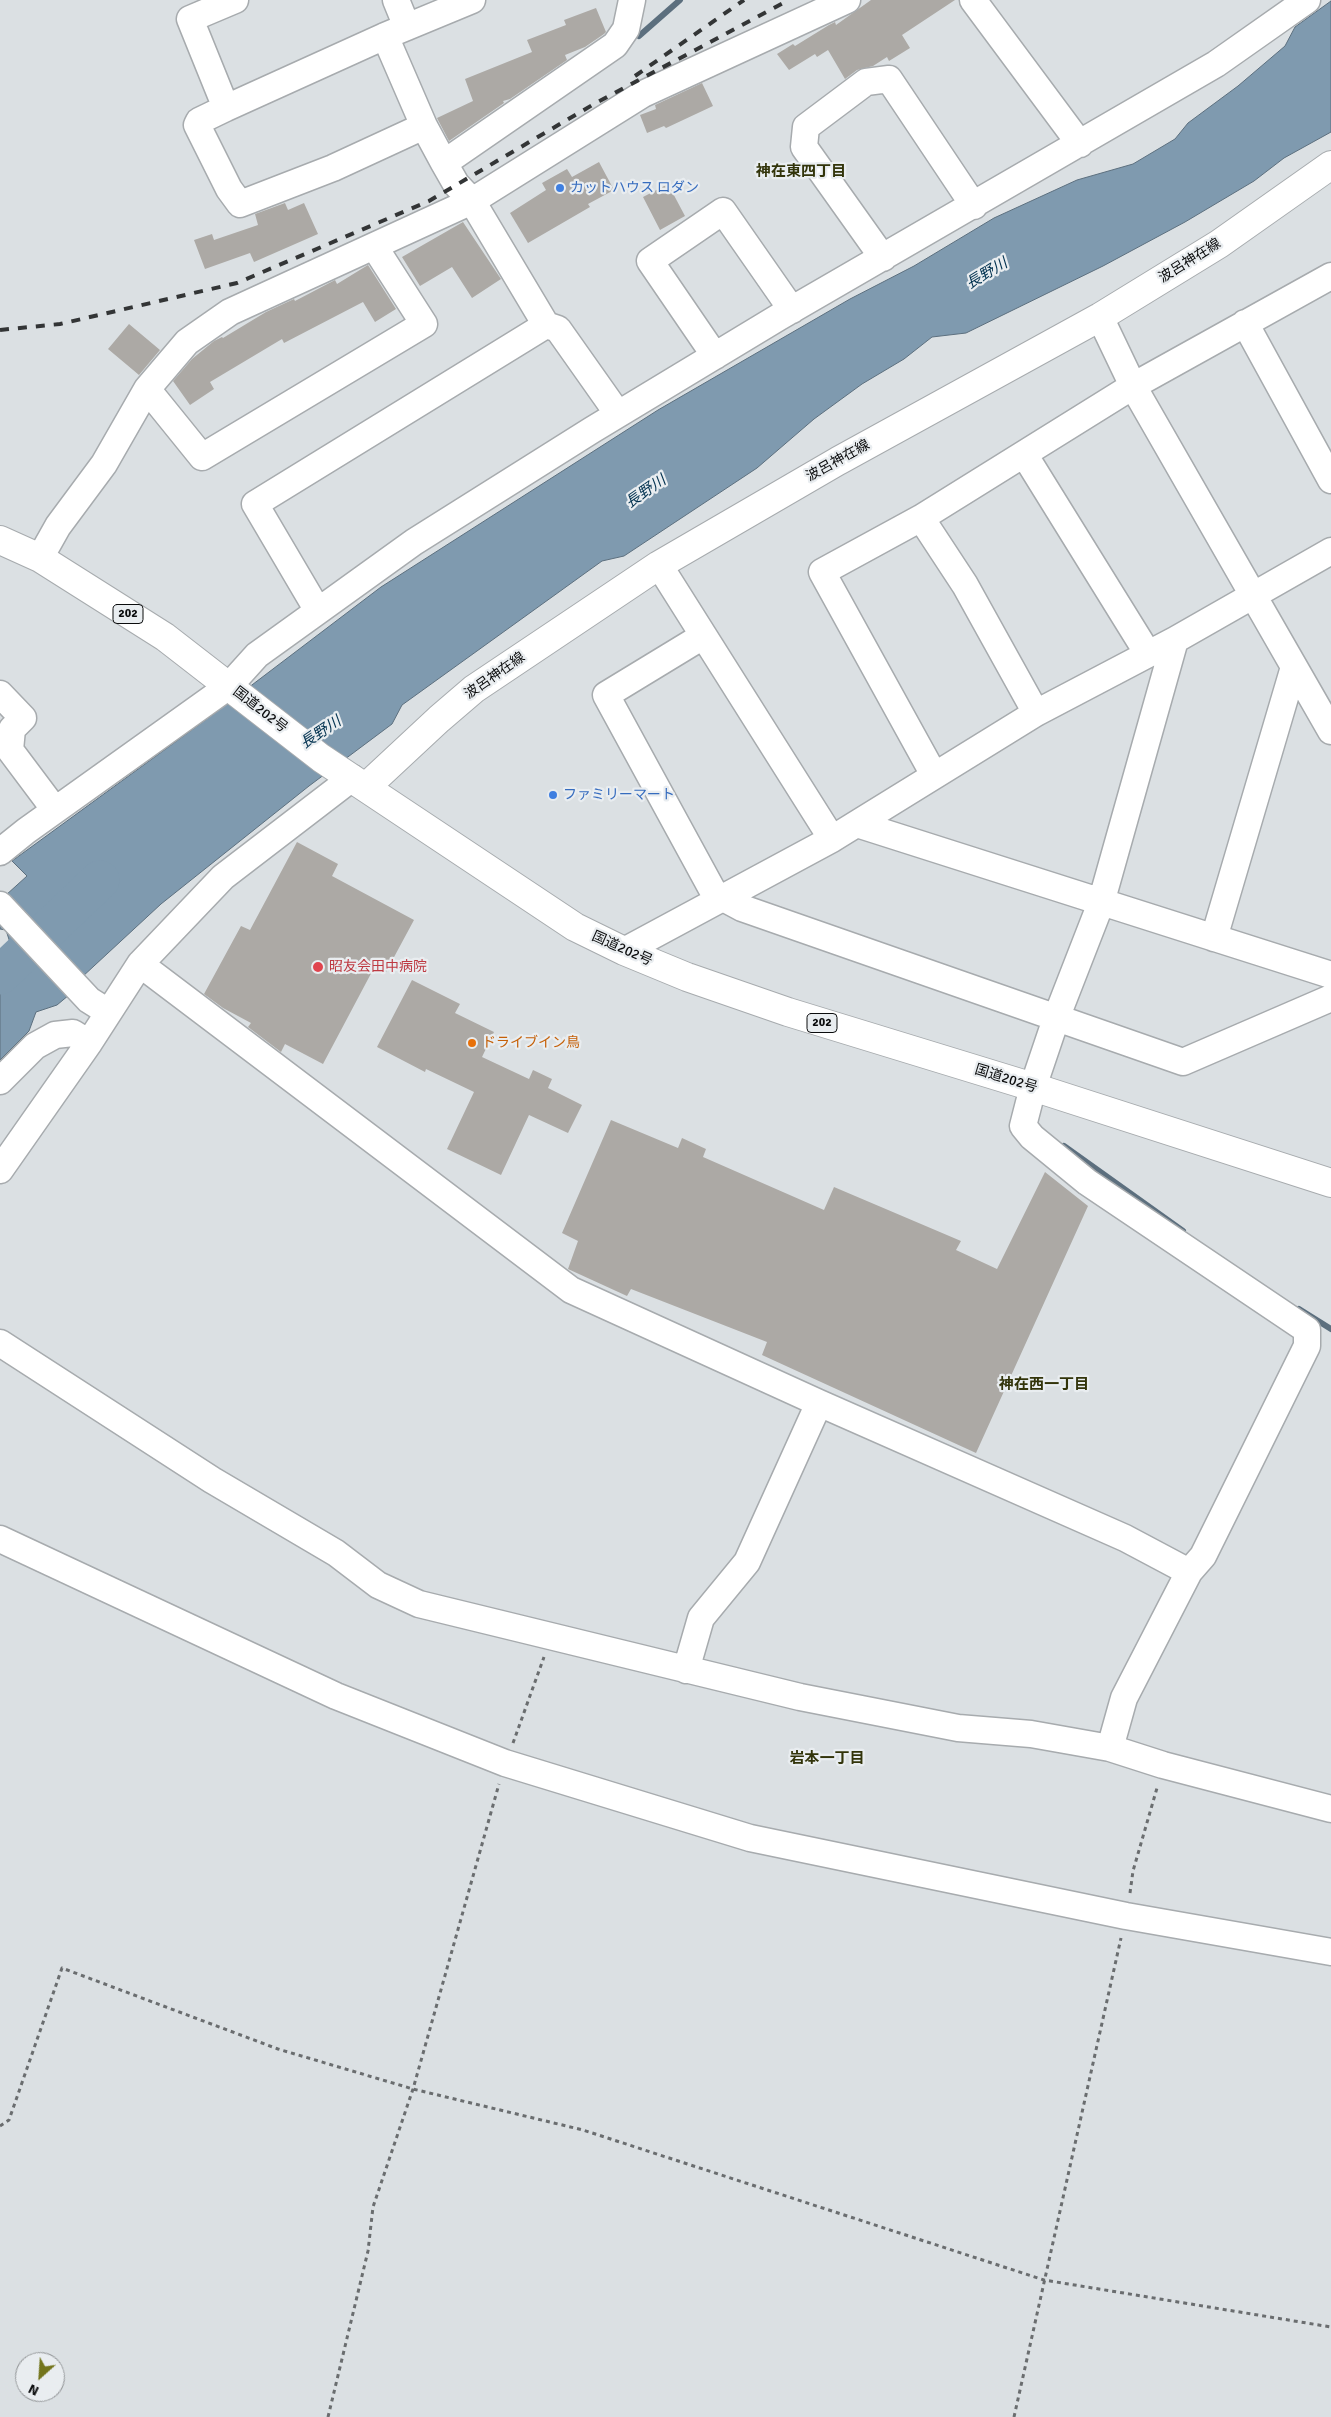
<!DOCTYPE html>
<meta charset="utf-8">
<style>
body{margin:0}
#map{position:relative;width:1331px;height:2417px;overflow:hidden;background:#dbe0e3;font-family:Signika,sans-serif}
canvas{display:block}
.north{position:absolute;left:15px;top:2352px;width:50px;height:50px;box-sizing:border-box;background:#e9edf0;border:1px solid #909395;border-radius:50%;rotate:206deg;font-size:14px;font-weight:700;line-height:20px;text-align:center;color:#0b0c0d}
.north::after{content:'';display:block;margin:auto;width:18px;height:22px;background:#73751c;clip-path:polygon(50% 0,100% 100%,50% 72%,0 100%)}
</style>
<div id="map">
<canvas width="1331" height="2417"></canvas>
<div class="north">N</div>
</div>
<script>
const context = document.querySelector('canvas').getContext('2d');
context.lineJoin = 'round';
function fill(path, color) { context.fillStyle = color; context.fill(path, 'evenodd'); }
const toPath = rows => new Path2D(rows.map(r => 'M' + r).join(''));
function strokePath(path, color, width, dash) { context.strokeStyle = color; context.lineWidth = width; context.lineCap = dash ? 'butt' : 'round'; context.setLineDash(dash || []); context.stroke(path); }
function label(font, color, halo, rows, align = 'center') {
  context.font = font + ' Signika,"Noto Sans JP",sans-serif'; context.lineWidth = 4.5; context.setLineDash([]); context.textBaseline = 'middle'; context.strokeStyle = halo; context.fillStyle = color; for (const [text, x, y, turn = 0] of rows) {
    context.save(); context.translate(x, y); context.rotate((+turn || 0) * Math.PI / 180); context.textAlign = isNaN(turn) ? turn : align; if (halo) context.strokeText(text, 0, 0); context.fillText(text, 0, 0); context.restore();
  }
}
const water = toPath([
 [1331,1,1331,132,1284,158,1254,181,1185,222,1103,266,966,333,932,337,904,359,862,384,814,419,757,468,624,556,602,561,402,705,392,724,309,786,161,904,81,978,52,948,73,928,54,908,33,923,6,895,27,876,12,861,215,713,381,587,658,410,850,299,914,266,994,218,1077,180,1133,164,1175,139,1188,123,1238,86,1285,46,1295,27,1331,1],
 [0,921,69,995,57,1005,36,1012,29,1031,0,1060,0,960,12,949,6,930,0,929,0,921]
]);
const stream = toPath([
 [639,36,680,0],
 [1064,1146,1183,1231],
 [1299,1309,1331,1329]
]);
const river = toPath([
 [0,975,100,880]
]);
const building = toPath([
 [871,0,955,0,902,35,910,48,889,61,887,57,873,66,857,70,845,79,828,50,817,57,815,54,789,70,777,54,793,44,795,46,829,25,835,22,836,25],
 [596,8,606,32,604,34,585,47,565,55,567,60,510,99,503,101,504,103,449,141,437,118,473,101,465,79,532,52,527,40,566,25,564,20],
 [702,83,713,106,666,128,664,126,647,133,640,115,656,109,655,105],
 [599,162,614,190,588,204,590,207,528,243,510,213,546,190,542,183,567,169,572,177],
 [668,184,685,216,660,230,643,197],
 [285,203,288,210,304,203,318,234,254,262,250,253,205,269,194,240,212,234,214,240,258,225,255,214],
 [463,222,501,279,472,298,452,267,420,286,402,257],
 [368,265,396,309,375,322,363,302,284,343,282,339,210,382,214,389,190,405,173,381,192,359,214,341,222,337,223,338,266,312,294,299,295,301,335,280,337,284],
 [129,324,160,350,139,375,108,349],
 [297,842,338,864,332,876,414,920,386,972,375,966,323,1064,285,1044,281,1052,248,1027,251,1023,223,1008,204,994,241,926,250,930],
 [412,980,460,1004,455,1013,494,1032,482,1057,529,1079,533,1070,552,1079,548,1088,582,1105,568,1133,529,1115,501,1175,447,1149,474,1092,426,1069,425,1072,377,1047],
 [611,1120,678,1148,682,1138,706,1149,703,1157,824,1210,834,1187,961,1241,956,1250,997,1269,1045,1172,1088,1206,976,1453,762,1355,767,1342,631,1289,627,1296,568,1269,578,1241,562,1233]
]);
const path = toPath([
 [513,1743,544,1657],
 [1130,1893,1133,1871,1157,1788],
 [0,2126,9,2120,62,1968,278,2049,413,2089,583,2130,1044,2280,1331,2327],
 [328,2417,368,2251,373,2207,413,2089,499,1784],
 [1014,2417,1121,1938]
]);
const minor = toPath([
 [396,0,407,27],
 [973,0,1080,144],
 [385,36,424,126,444,163],
 [226,108,190,19,235,0],
 [424,126,333,168,240,204,229,189,197,125,199,121,226,108,385,36,472,0],
 [883,258,804,147,806,127,866,82,889,79,974,206],
 [1100,317,1133,386,1331,731],
 [1245,323,1331,480],
 [715,356,650,261,723,211,792,310],
 [147,389,202,457,424,324,374,246],
 [618,414,558,329,546,325,472,201,456,184,444,163,615,45,626,29,632,0],
 [1024,454,1148,654],
 [921,518,965,585,1036,713],
 [40,558,58,526,104,464,147,389,187,342,230,312,472,201,643,94,847,0],
 [659,565,832,839],
 [318,611,255,504,546,325],
 [703,636,606,695,714,893,742,908,1183,1062,1331,998],
 [0,694,23,718,12,729,10,750,55,810],
 [934,775,822,572,921,518,1133,386,1331,276],
 [857,824,1331,975],
 [0,852,26,831,229,686,257,655,414,542,592,430,779,317,1216,64,1307,0],
 [0,905,89,1000,108,1012],
 [1214,938,1294,667],
 [624,951,832,839,1036,713,1175,640],
 [140,964,571,1290,819,1403,1125,1538,1189,1572,1124,1698,1110,1748],
 [0,1081,35,1046,55,1035,73,1033,89,1043],
 [0,1170,89,1043,140,964,223,877,352,778],
 [0,1343,212,1480,336,1553,378,1585,419,1604,800,1697,958,1728,1031,1734,1110,1748,1163,1765,1331,1809],
 [0,1539,336,1696,505,1763,750,1838,1126,1916,1331,1952],
 [1189,1572,1203,1556,1307,1346,1307,1330,1087,1182,1032,1137,1023,1126,1033,1087,1057,1016,1101,903,1175,640,1331,551],
 [686,1670,701,1618,747,1562,819,1403]
]);
const major = toPath([
 [366,787,439,719,474,689,659,565,838,461,1100,317,1219,244,1331,165]
]);
const highway = toPath([
 [0,540,40,558,165,637,321,758,575,927,624,951,687,977,788,1012,1033,1087,1331,1183]
]);
const rail = toPath([
 [635,76,744,0],
 [0,330,60,324,237,283,429,201,594,104,789,0]
]);
const markers = [
 [560,188,5,"#3f7fe0"],
 [553,795,5,"#3f7fe0"],
 [318,967,6,"#e0444e"],
 [472,1043,5,"#e8710a"]
];
const shields = [
 [128,614,30],
 [822,1023,30]
];
const shieldNames = [
 ["202",128,614],
 ["202",822,1023]
];
const shopNames = [
 ["カットハウス ロダン",570,188],
 ["ファミリーマート",563,795]
];
const streetNames = [
 ["波呂神在線",1190,261,-32],
 ["波呂神在線",838,461,-29],
 ["波呂神在線",495,676,-35],
 ["国道202号",260,710,38],
 ["国道202号",622,949,24],
 ["国道202号",1006,1079,17]
];
const healthNames = [
 ["昭友会田中病院",329,967]
];
const foodNames = [
 ["ドライブイン鳥",482,1043]
];
const neighbourhoodNames = [
 ["神在東四丁目",801,172],
 ["神在西一丁目",1044,1385],
 ["岩本一丁目",827,1759]
];
const waterNames = [
 ["長野川",987,274,-31],
 ["長野川",646,492,-35],
 ["長野川",321,733,-34]
];
fill(water, '#7f9aaf');
strokePath(water, '#5c6f7e', 1);
strokePath(stream, '#5c6f7e', 6);
strokePath(river, '#7f9aaf', 39);
fill(building, '#aca9a5');
strokePath(minor, '#a7abae', 29);
strokePath(major, '#a7abae', 30);
strokePath(highway, '#a7abae', 30);
strokePath(path, '#6a6d6f', 3, [4, 4]);
strokePath(minor, '#fff', 26);
strokePath(major, '#fff', 28);
strokePath(highway, '#fff', 28);
strokePath(rail, '#333536', 4, [9, 9]);
for (const [x, y, r, color] of markers) { const dot = new Path2D(); dot.arc(x, y, r, 0, 2 * Math.PI); context.fillStyle = color; context.fill(dot); strokePath(dot, '#e9edf0', 2); }
for (const [x, y, w] of shields) { const box = new Path2D(); box.roundRect(x - w / 2, y - 9.5, w, 19, 4); context.fillStyle = '#e9edf0'; context.fill(box); strokePath(box, '#0b0c0d', 1); }
label('bold 12px', '#0b0c0d', null, shieldNames);
label('14px', '#366cbe', '#e9edf0', shopNames, 'left');
label('14px', '#0b0c0d', '#e9edf0', streetNames);
label('14px', '#be3a42', '#e9edf0', healthNames, 'left');
label('14px', '#c56008', '#e9edf0', foodNames, 'left');
label('bold 15px', '#32340a', '#e9edf0', neighbourhoodNames);
label('italic 15px', '#00314f', '#e9edf0', waterNames);
</script>
